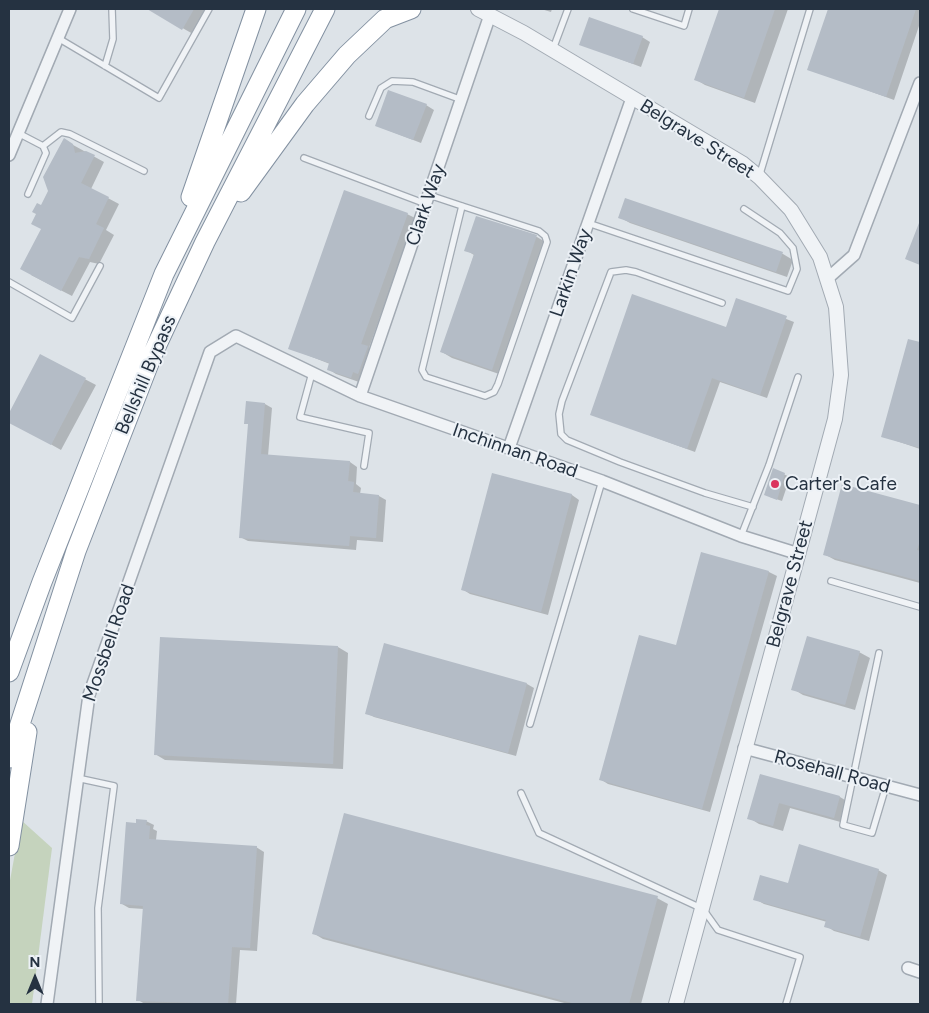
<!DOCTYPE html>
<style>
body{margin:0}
#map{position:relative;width:929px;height:1013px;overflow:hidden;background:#dde3e8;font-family:Figtree,sans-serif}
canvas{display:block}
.frame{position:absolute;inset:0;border:10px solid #253241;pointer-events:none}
.north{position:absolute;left:10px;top:953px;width:50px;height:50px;-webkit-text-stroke:4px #ecf1f6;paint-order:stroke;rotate:0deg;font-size:14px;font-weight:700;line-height:20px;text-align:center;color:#253241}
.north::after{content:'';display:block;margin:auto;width:18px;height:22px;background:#253241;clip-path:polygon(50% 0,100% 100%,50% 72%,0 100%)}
</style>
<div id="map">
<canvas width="929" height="1013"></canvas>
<div class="frame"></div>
<div class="north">N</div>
</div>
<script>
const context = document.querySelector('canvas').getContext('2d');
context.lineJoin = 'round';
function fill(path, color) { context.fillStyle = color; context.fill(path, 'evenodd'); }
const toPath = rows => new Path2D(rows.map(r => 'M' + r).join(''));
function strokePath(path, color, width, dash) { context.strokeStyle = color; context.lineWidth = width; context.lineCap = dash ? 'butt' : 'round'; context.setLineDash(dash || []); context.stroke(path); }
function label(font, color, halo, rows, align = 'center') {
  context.font = font + ' Figtree,sans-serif'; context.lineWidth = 4; context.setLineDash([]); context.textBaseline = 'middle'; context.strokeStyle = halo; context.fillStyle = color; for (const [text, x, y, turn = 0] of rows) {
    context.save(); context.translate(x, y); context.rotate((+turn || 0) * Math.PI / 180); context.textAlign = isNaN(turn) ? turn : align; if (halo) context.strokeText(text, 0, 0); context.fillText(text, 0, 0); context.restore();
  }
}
const green = toPath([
 [21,820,52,848,32,1004,9,1004,9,886]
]);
const shadow = toPath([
 [149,9,208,9,193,34],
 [541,9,552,9,551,12],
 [720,9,788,9,755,103,705,85,695,79],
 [829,9,920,9,920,23,894,100,809,69],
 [642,37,650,42,641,67,580,44],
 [426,105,434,110,421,143,377,126],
 [64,140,104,162,91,189,119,204,106,230,114,235,99,264,90,262,72,296,31,275,42,229,42,206,50,191],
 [626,199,783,254,793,260,787,277,630,223,619,217],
 [407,214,415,218,369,348,375,352,366,377,361,375,359,382,336,374,328,369,330,364,289,348],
 [477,217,537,237,547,243,502,375,452,358,442,352,474,255,466,250],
 [737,300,794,322,767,398,720,382,695,452,591,414,727,329],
 [909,340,920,344,920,449,882,436],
 [41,356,96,385,61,450,9,421,9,416],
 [265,404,272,408,268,456,350,462,357,467,356,484,361,488,360,494,379,496,386,500,383,542,357,540,356,550,248,541,240,537,250,425,246,423],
 [774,470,790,477,782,501,770,497],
 [493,474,572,495,579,500,548,615,470,594,462,589],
 [843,485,920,506,920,583,835,560,824,554],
 [702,554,769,572,777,576,710,812,608,784,600,779,677,647],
 [385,645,527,684,534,688,516,756,374,717,366,713],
 [338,647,348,653,343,769,165,760,155,754],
 [859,652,870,658,855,710,803,695,793,689],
 [760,775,840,797,850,803,844,823,790,808,783,831,759,824,749,818],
 [146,821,154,825,153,829,157,831,156,840,256,847,264,852,257,951,240,950,236,1004,145,1004,138,1000,144,909,129,908,122,904,137,824],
 [878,870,887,875,869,941,834,931,826,926,827,922,764,904,755,899,789,884],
 [657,898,668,904,641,1004,568,1004,323,939,313,933]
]);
const building = toPath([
 [147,9,194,9,182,30],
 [719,9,775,9,744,98,694,80],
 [828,9,916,9,886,97,807,70],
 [589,17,643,36,633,64,579,45],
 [388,90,427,104,413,140,375,126],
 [64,138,73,144,75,153,86,151,95,155,81,183,109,197,96,224,104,228,89,259,79,257,61,291,20,269,41,229,31,224,36,214,32,212,37,203,41,205,48,191,43,177],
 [344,190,408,213,361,344,368,346,358,374,353,372,351,378,327,370,329,363,288,349],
 [625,198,783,252,776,272,618,218],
 [476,216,537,235,492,370,440,352,474,254,464,251],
 [919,223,920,223,920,265,905,259],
 [632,294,726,327,736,298,787,316,760,395,712,378,687,449,590,415],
 [908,339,920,342,920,448,881,437],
 [40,354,86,378,51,445,9,423,9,413],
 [246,401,265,403,261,454,350,461,348,481,354,482,353,492,379,495,376,538,350,536,349,546,239,538,248,424,244,424],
 [773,468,785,473,777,500,764,495],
 [492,473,572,494,541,612,461,590],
 [842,484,920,505,920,540,917,550,920,551,920,581,823,555],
 [701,552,769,571,702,809,599,780,639,635,676,645],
 [807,636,860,651,845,705,791,690],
 [160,637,338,646,333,764,154,755],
 [384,643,527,683,508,753,365,714],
 [760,774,840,796,834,818,779,803,773,826,747,819],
 [344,813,658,896,629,1004,576,1004,312,934],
 [136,819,147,820,146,825,150,826,149,839,257,846,250,948,232,947,228,1004,136,1001,143,906,120,904,126,822,136,823],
 [799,844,879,869,860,937,824,927,826,920,753,900,760,875,788,883]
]);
const service = toPath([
 [633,9,684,26,689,9],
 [58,38,159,98,209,9],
 [553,49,568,9],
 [105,66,113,39,112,9],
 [369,116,381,88,392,81,413,82,462,100],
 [18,133,43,146,46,153,28,194],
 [43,146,61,132,70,134,144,171],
 [304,158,426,204],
 [759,177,810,9],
 [429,195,462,206,539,231,545,236,547,242,498,384,494,392,485,396,426,377,422,370,462,206],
 [588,223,788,291,797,269,793,248,780,233,744,209],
 [9,282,72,318,100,266],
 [722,303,636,272,626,270,611,272,562,401,559,414,561,434,567,440,620,462,705,493,753,507],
 [312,373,300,417,369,433,364,466],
 [741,536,769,465,798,377],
 [831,581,920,607],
 [879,653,843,825,872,833,886,786],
 [530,724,602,481],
 [77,778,114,786,98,908,99,1004],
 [521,793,539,833,703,909,718,930,800,957,786,1004]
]);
const minor = toPath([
 [9,155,70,9],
 [828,278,854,255,920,83],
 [360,396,490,15],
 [509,448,632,98],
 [744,748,920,795],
 [908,968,920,972],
 [47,1004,89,695,210,352,236,336,360,396,602,481,741,536,799,554]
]);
const tertiary = toPath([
 [478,9,524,33,742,163,759,177,791,210,820,257,836,307,841,375,835,419,676,1004]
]);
const trunk = toPath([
 [241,192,305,104,347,55,385,19,411,9],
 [191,197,256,9],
 [9,672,42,582,164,274,296,9],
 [9,758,76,551,153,353,205,242,325,9],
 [9,846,27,732]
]);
const markers = [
 [775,484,5,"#db345e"]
];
const streetNames = [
 ["Belgrave Street",697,139,32],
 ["Clark Way",426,205,-71],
 ["Larkin Way",571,273,-71],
 ["Bellshill Bypass",146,375,-67],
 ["Inchinnan Road",515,451,19],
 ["Belgrave Street",790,584,-75],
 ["Mossbell Road",109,643,-71],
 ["Rosehall Road",832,772,15]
];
const poiNames = [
 ["Carter's Cafe",785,484]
];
fill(green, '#c5d3bd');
fill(shadow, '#0003');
fill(building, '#b4bcc6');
strokePath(service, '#a2aab3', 8);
strokePath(minor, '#a2aab3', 14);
strokePath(tertiary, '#a2aab3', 16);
strokePath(trunk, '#8391a1', 21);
strokePath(service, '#f0f3f6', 5.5);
strokePath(minor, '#f0f3f6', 11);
strokePath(tertiary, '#f0f3f6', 14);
strokePath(trunk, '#fff', 19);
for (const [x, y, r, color] of markers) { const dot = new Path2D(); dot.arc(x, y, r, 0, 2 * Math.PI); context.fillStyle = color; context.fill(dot); strokePath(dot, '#ecf1f6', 2); }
label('19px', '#253241', '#ecf1f6', streetNames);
label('19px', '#253241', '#ecf1f6', poiNames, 'left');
</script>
